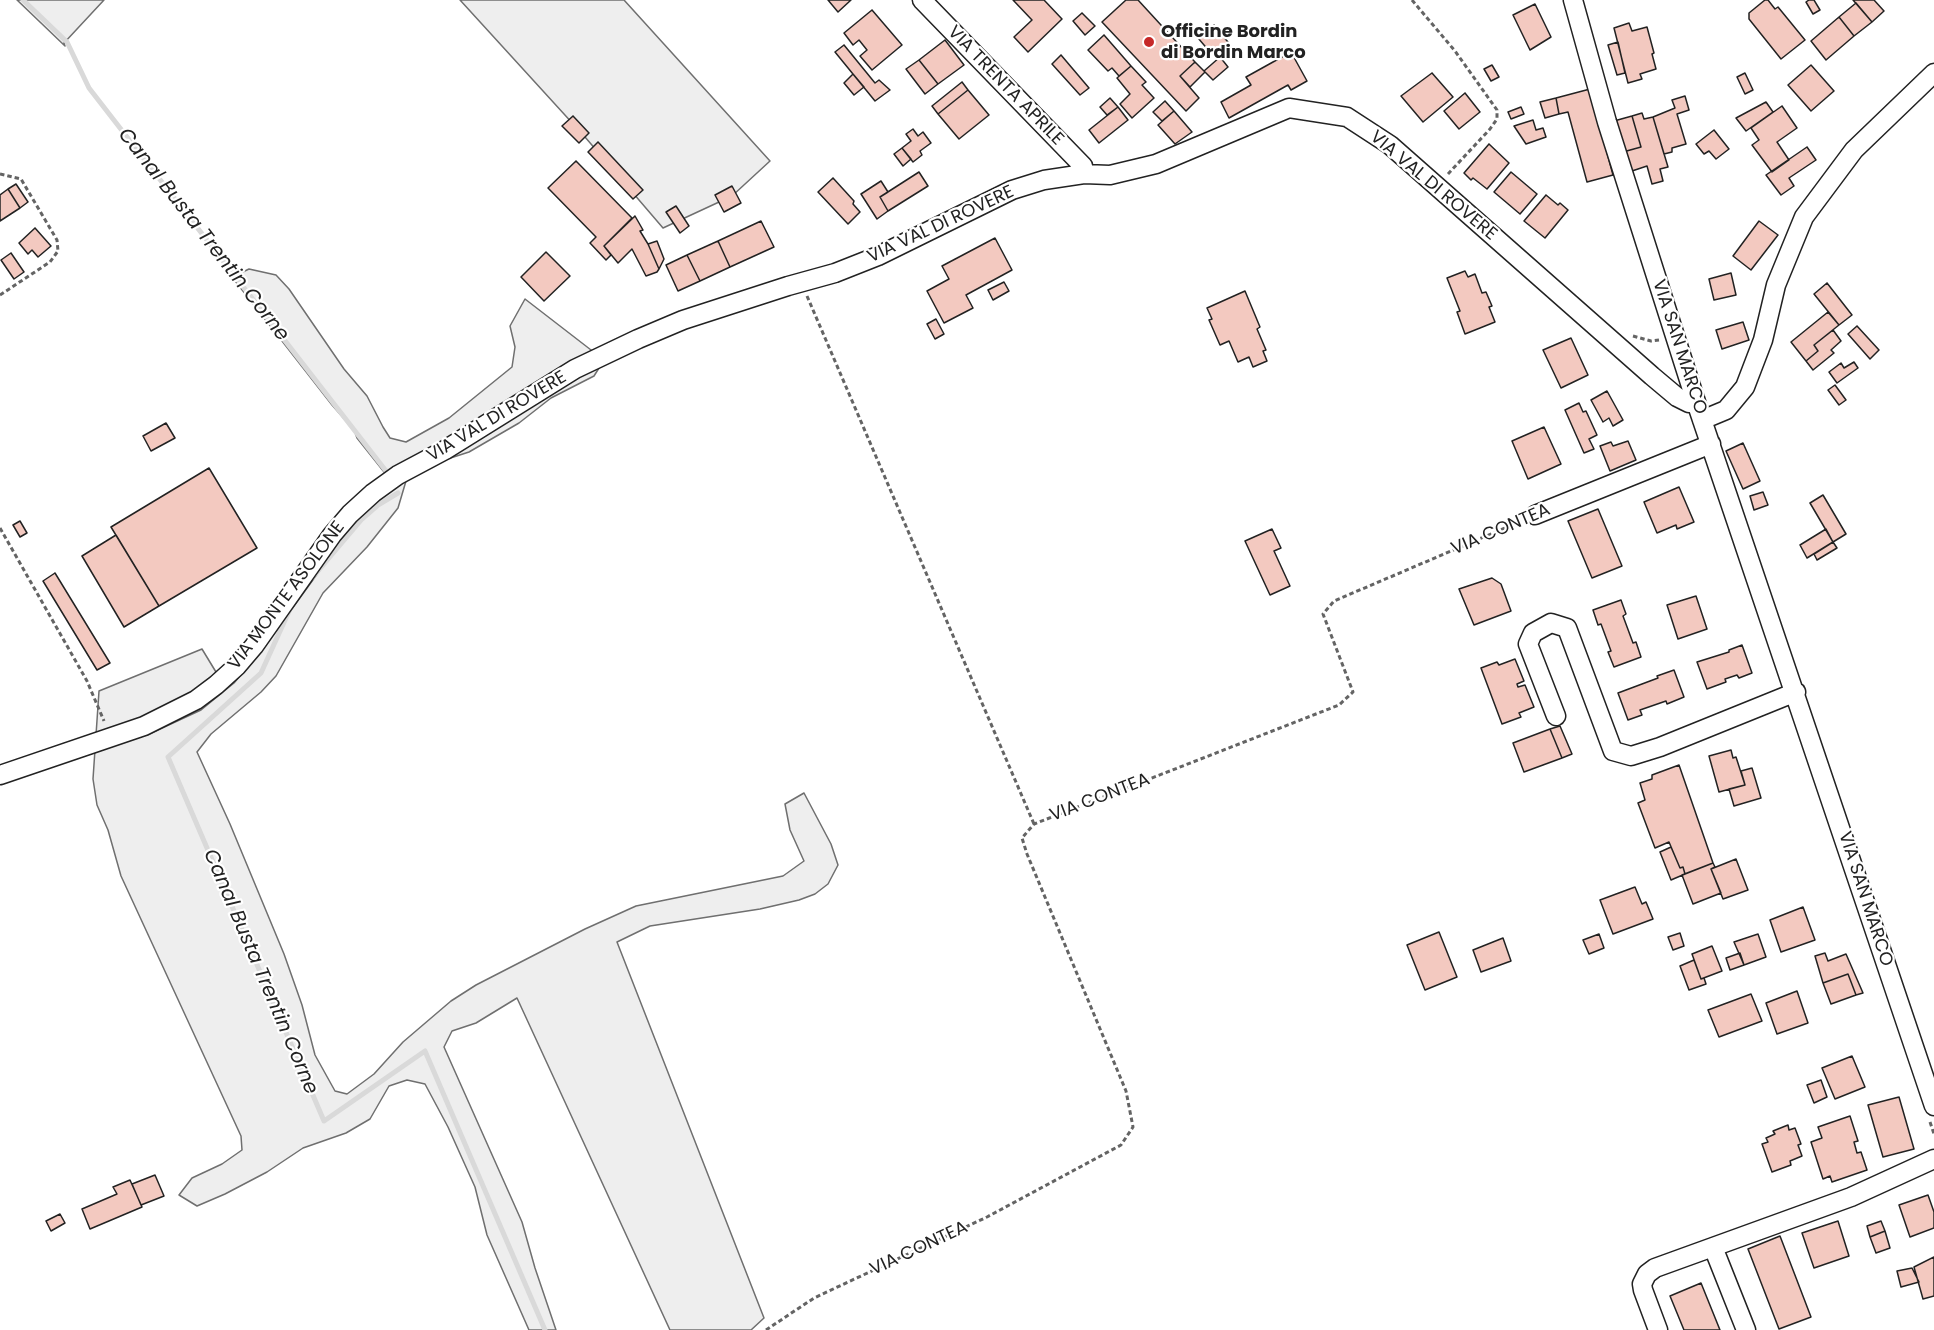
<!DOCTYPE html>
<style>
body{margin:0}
canvas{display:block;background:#fff}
</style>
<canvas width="1934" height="1330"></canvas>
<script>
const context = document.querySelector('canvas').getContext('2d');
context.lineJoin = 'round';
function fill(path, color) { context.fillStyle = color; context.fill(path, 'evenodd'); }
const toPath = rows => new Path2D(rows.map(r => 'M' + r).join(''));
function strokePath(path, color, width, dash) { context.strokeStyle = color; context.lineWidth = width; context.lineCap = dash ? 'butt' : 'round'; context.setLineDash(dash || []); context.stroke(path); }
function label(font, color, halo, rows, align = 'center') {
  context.font = font + ' Poppins,sans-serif'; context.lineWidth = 4.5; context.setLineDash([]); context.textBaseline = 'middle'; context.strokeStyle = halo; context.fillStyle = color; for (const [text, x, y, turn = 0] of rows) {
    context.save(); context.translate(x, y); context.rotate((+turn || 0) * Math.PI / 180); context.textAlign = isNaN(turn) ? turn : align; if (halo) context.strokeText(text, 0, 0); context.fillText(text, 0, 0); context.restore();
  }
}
const green = toPath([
 [17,0,104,0,64,43,65,46,17,0],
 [460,0,624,0,770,161,732,196,663,228,585,137,460,0],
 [249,269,276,275,289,289,344,369,367,396,383,427,390,438,406,442,449,418,512,367,515,347,510,326,525,299,604,360,594,376,551,398,519,423,469,452,432,464,406,481,398,508,367,547,323,593,276,676,261,692,211,734,197,752,230,824,284,954,302,1005,315,1055,335,1091,347,1094,374,1074,403,1042,451,1001,476,985,585,929,636,906,783,876,804,861,790,830,785,804,804,793,831,844,838,865,828,884,815,894,799,900,760,909,650,926,617,942,764,1318,751,1330,670,1330,517,998,476,1023,452,1031,444,1047,522,1222,535,1268,556,1330,529,1330,487,1235,475,1187,448,1127,425,1084,407,1080,389,1086,370,1119,346,1133,303,1148,267,1172,225,1194,197,1206,179,1195,192,1178,222,1164,242,1150,241,1136,121,876,108,830,97,805,93,779,99,691,202,649,219,677,194,695,135,721,147,735,201,710,234,683,262,650,339,544,374,504,396,487,357,438,354,430,332,405,232,277,249,269]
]);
const stream = toPath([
 [23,0,67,42,89,88,386,471],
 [312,578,362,519,378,505,398,493],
 [291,607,261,673,168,757,324,1121,425,1051,545,1330]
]);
const building = toPath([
 [828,0,851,0,838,12,828,0],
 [1013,0,1044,0,1062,19,1028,52,1014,37,1032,20,1013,0],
 [1126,0,1138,0,1195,62,1180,76,1199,98,1186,111,1102,22,1126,0],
 [1765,0,1768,0,1775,9,1778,7,1805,40,1781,59,1749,19,1749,13,1765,0],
 [1809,0,1814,0,1820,10,1813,14,1806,2,1809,0],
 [1853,0,1874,0,1884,11,1872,22,1853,0],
 [1856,3,1872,22,1854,36,1839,17,1856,3],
 [1535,4,1551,37,1530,50,1513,15,1535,4],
 [872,10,902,45,872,70,860,56,867,50,859,40,853,45,844,33,872,10],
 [1082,13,1095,26,1085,35,1073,21,1082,13],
 [1839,17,1854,36,1826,60,1811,41,1839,17],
 [1629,23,1632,31,1647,27,1654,53,1652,54,1656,69,1640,74,1642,79,1628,83,1614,28,1629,23],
 [1214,25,1232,47,1220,57,1213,49,1210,52,1198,38,1214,25],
 [1104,35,1131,66,1119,76,1112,68,1108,71,1088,50,1104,35],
 [945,40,964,65,938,84,919,60,945,40],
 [1618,42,1625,73,1617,75,1608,45,1618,42],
 [844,45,875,83,879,80,890,90,875,101,835,52,844,45],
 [1291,52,1307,81,1291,90,1288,85,1229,118,1221,102,1251,85,1246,77,1291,52],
 [1061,55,1089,88,1080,95,1052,64,1061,55],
 [1220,57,1228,67,1213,80,1204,71,1220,57],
 [919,60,938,84,925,94,906,69,919,60],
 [1195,62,1205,72,1190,87,1180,76,1195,62],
 [1492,65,1499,77,1491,81,1484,69,1492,65],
 [1811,65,1834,91,1811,111,1788,85,1811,65],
 [1131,66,1146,82,1142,85,1154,98,1132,118,1120,104,1130,94,1117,78,1131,66],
 [1432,73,1453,97,1423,122,1401,96,1432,73],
 [1745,73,1753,90,1745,94,1737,77,1745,73],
 [853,74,864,87,854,95,844,83,853,74],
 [962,82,968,90,938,114,932,106,962,82],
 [1590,89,1613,175,1587,182,1568,112,1559,114,1556,98,1590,89],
 [968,90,989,115,959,139,938,114,968,90],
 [1465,93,1480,112,1459,129,1444,111,1465,93],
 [1685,96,1689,110,1677,114,1686,144,1672,148,1672,152,1664,154,1653,117,1675,108,1672,100,1685,96],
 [1110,98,1118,107,1107,115,1100,107,1110,98],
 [1556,98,1559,114,1545,118,1540,102,1556,98],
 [1165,101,1174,111,1162,121,1153,112,1165,101],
 [1766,102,1773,112,1746,131,1736,118,1766,102],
 [1782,106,1797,128,1777,142,1789,160,1772,172,1752,145,1759,140,1751,128,1782,106],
 [1118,107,1128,120,1099,143,1089,130,1118,107],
 [1521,107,1524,114,1511,119,1508,112,1521,107],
 [1174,111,1192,132,1175,144,1158,125,1174,111],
 [1642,113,1644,119,1653,117,1668,167,1660,169,1663,181,1652,184,1647,166,1629,172,1623,152,1641,147,1632,116,1642,113],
 [573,116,589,133,579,143,562,126,573,116],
 [1632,116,1641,147,1623,152,1614,121,1632,116],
 [1533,120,1536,130,1543,128,1546,137,1526,144,1514,126,1533,120],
 [913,129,918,136,923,132,931,143,920,151,922,155,913,162,902,148,911,141,906,134,913,129],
 [1714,130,1729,149,1716,159,1709,151,1704,154,1696,144,1714,130],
 [598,142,643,190,633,199,588,152,598,142],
 [1489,144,1509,163,1487,189,1473,178,1471,180,1464,173,1489,144],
 [1807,147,1816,160,1789,178,1794,186,1781,195,1766,175,1807,147],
 [902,148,911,159,903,166,894,154,902,148],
 [576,161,632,218,604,246,611,255,606,260,590,243,596,237,548,188,576,161],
 [919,172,928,186,888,211,880,197,919,172],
 [1511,172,1537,194,1520,214,1494,192,1511,172],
 [833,178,854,201,853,204,860,212,848,224,818,192,833,178],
 [881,181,888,192,880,197,888,211,877,219,861,194,881,181],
 [16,184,28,202,20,208,8,189,16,184],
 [732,186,741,203,724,212,715,195,732,186],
 [8,189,20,208,0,221,0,195,8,189],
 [1546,195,1558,205,1560,203,1568,210,1545,238,1524,221,1546,195],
 [676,206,689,226,680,233,666,212,676,206],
 [635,216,643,230,640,231,648,244,659,269,657,272,646,276,632,249,618,263,604,246,635,216],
 [761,221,774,247,730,267,718,241,761,221],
 [1759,221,1778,235,1751,270,1733,256,1759,221],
 [35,228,51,246,38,257,32,250,28,254,19,243,35,228],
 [995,238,1012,270,966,295,973,308,944,323,927,291,949,279,942,266,995,238],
 [657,241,664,259,659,269,648,244,657,241],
 [718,241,730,267,700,281,687,255,718,241],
 [546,252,570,276,544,301,521,277,546,252],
 [11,253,24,272,14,279,1,260,11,253],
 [687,255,700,281,678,291,666,265,687,255],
 [1465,271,1468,277,1475,274,1482,293,1486,292,1492,306,1489,307,1495,322,1465,334,1457,312,1460,311,1447,278,1465,271],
 [1731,273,1736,295,1714,300,1709,279,1731,273],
 [1004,282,1009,291,993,300,988,290,1004,282],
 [1827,283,1852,315,1839,325,1814,294,1827,283],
 [1245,291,1260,327,1257,329,1266,350,1263,351,1267,361,1253,367,1249,357,1238,362,1229,341,1220,345,1209,320,1212,319,1207,308,1245,291],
 [1828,312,1839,325,1814,345,1818,351,1806,361,1791,342,1828,312],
 [936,319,944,334,935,339,927,324,936,319],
 [1743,322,1749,340,1722,349,1716,330,1743,322],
 [1857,326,1879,350,1870,359,1848,334,1857,326],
 [1833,330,1841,341,1831,350,1834,353,1813,370,1806,361,1818,351,1814,345,1833,330],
 [1571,338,1588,375,1561,388,1543,350,1571,338],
 [1854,362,1858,368,1837,383,1829,372,1841,363,1844,368,1854,362],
 [1835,385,1846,400,1839,405,1828,390,1835,385],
 [1607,391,1623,420,1613,426,1609,418,1603,422,1591,400,1607,391],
 [1579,403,1583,412,1586,411,1597,435,1589,439,1594,449,1584,453,1565,410,1579,403],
 [166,423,175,438,151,451,143,436,166,423],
 [1544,427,1561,464,1528,479,1512,441,1544,427],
 [1628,441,1636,460,1610,471,1600,446,1611,442,1613,446,1628,441],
 [1743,443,1760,481,1743,489,1726,451,1743,443],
 [209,468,257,548,159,606,111,527,209,468],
 [1679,487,1694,522,1677,529,1676,525,1657,533,1644,502,1679,487],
 [1763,492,1768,505,1754,510,1750,496,1763,492],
 [1823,495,1846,534,1833,542,1810,503,1823,495],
 [1598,509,1622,566,1592,578,1568,521,1598,509],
 [20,521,27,533,20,537,13,525,20,521],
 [1272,529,1281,548,1274,551,1290,586,1270,595,1245,541,1272,529],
 [1826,529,1833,542,1807,558,1800,545,1826,529],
 [116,535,159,606,124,627,82,556,116,535],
 [1833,542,1837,548,1817,560,1814,554,1833,542],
 [55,573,110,663,97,670,43,581,55,573],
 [1492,578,1501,584,1511,611,1474,625,1459,589,1492,578],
 [1696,596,1707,629,1678,639,1667,605,1696,596],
 [1621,600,1626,614,1623,616,1633,643,1636,642,1641,657,1614,667,1608,652,1611,651,1601,624,1598,625,1593,610,1621,600],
 [1742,645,1752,673,1739,678,1737,675,1725,679,1726,682,1707,689,1697,662,1729,652,1729,650,1742,645],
 [1515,659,1524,681,1517,684,1518,687,1525,685,1534,707,1519,713,1521,717,1502,724,1481,668,1497,662,1499,665,1515,659],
 [1674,670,1684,697,1667,704,1666,701,1640,710,1642,715,1628,720,1618,693,1658,678,1657,676,1674,670],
 [1560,726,1572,754,1562,758,1550,729,1560,726],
 [1550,729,1562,758,1524,772,1513,743,1550,729],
 [1731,750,1733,758,1736,757,1745,785,1719,792,1709,756,1731,750],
 [1679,765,1713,863,1685,874,1683,867,1680,868,1669,842,1655,848,1638,803,1645,800,1640,783,1652,779,1652,775,1679,765],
 [1752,768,1761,798,1734,806,1729,789,1745,785,1741,771,1752,768],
 [1671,847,1680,868,1683,867,1685,874,1671,880,1660,852,1671,847],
 [1736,859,1748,890,1723,899,1711,869,1736,859],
 [1713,863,1715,867,1711,869,1721,893,1693,904,1682,875,1713,863],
 [1635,887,1642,904,1646,902,1653,919,1613,934,1600,900,1635,887],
 [1803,907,1815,940,1781,952,1770,920,1803,907],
 [1439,932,1457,977,1425,990,1407,945,1439,932],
 [1680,933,1684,946,1673,950,1668,937,1680,933],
 [1599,934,1604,948,1589,954,1583,940,1599,934],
 [1758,934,1766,957,1744,965,1734,942,1758,934],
 [1503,938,1511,961,1481,972,1473,950,1503,938],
 [1712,946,1722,971,1701,979,1692,954,1712,946],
 [1740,953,1744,965,1730,970,1726,958,1740,953],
 [1825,953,1828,961,1846,954,1863,993,1856,995,1848,974,1823,983,1815,956,1825,953],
 [1694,960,1701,979,1704,978,1706,984,1689,990,1680,966,1694,960],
 [1848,974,1856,995,1831,1004,1823,983,1848,974],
 [1797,991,1808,1023,1777,1034,1766,1003,1797,991],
 [1751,994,1762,1021,1719,1037,1708,1010,1751,994],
 [1852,1056,1865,1087,1835,1099,1822,1068,1852,1056],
 [1821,1080,1827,1097,1814,1103,1807,1085,1821,1080],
 [1899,1097,1914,1149,1883,1157,1868,1105,1899,1097],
 [1850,1116,1858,1141,1854,1142,1857,1153,1861,1152,1867,1170,1832,1182,1830,1176,1823,1179,1811,1142,1822,1138,1818,1127,1850,1116],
 [1788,1125,1789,1130,1795,1128,1801,1144,1798,1145,1802,1156,1790,1161,1791,1165,1772,1172,1762,1144,1768,1142,1766,1138,1775,1134,1773,1131,1788,1125],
 [155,1175,164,1196,141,1205,132,1184,155,1175],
 [130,1180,142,1207,90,1229,82,1209,117,1194,113,1187,130,1180],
 [1928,1195,1934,1212,1934,1228,1910,1237,1899,1205,1928,1195],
 [60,1214,65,1223,51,1231,46,1221,60,1214],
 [1838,1221,1849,1256,1814,1268,1802,1233,1838,1221],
 [1881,1221,1885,1231,1870,1237,1867,1226,1881,1221],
 [1885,1231,1890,1248,1876,1253,1870,1237,1885,1231],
 [1780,1236,1811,1317,1779,1329,1748,1249,1780,1236],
 [1934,1257,1934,1296,1923,1299,1914,1267,1934,1257],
 [1912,1268,1919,1282,1901,1287,1897,1271,1912,1268],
 [1701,1283,1720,1330,1684,1330,1670,1296,1701,1283]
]);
const path = toPath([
 [1412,0,1455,51,1497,110,1497,119,1490,129,1448,174],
 [0,174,21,179,57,240,58,251,50,262,0,295],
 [807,296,1034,824],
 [1633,336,1651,341,1659,340],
 [0,528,87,681,104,721],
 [1930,1122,1934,1134],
 [766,1330,814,1298,987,1217,1121,1145,1133,1127,1126,1091,1027,854,1022,838,1034,824,1339,705,1353,692,1323,614,1334,601,1519,522]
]);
const minor = toPath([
 [922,0,1083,166,1084,174],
 [1573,0,1607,122,1696,402,1934,1106],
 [1702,420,1726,410,1745,387,1763,340,1776,285,1804,217,1854,150,1934,73],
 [1535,515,1711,444],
 [1556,716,1528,644,1533,633,1551,623,1567,628,1613,751,1631,756,1660,747,1796,692],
 [0,775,144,726,196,700,216,685,237,666,254,646,332,535,350,514,373,493,398,475,445,450,575,369,638,339,683,320,788,286,835,273,878,256,1012,190,1044,180,1084,174,1110,175,1156,164,1289,108,1347,117,1390,145,1652,376,1677,397,1689,403,1696,402],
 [1658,1330,1643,1290,1642,1284,1647,1274,1655,1268,1713,1247],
 [1746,1330,1713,1247,1851,1197,1934,1159]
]);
const markers = [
 [1149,42,6,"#c62828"]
];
const poiNames = [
 ["Officine Bordin",1161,32],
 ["di Bordin Marco",1161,53]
];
const streetNames = [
 ["VIA TRENTA APRILE",1005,86,46],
 ["VIA VAL DI ROVERE",1433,186,40],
 ["VIA VAL DI ROVERE",941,225,-25],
 ["VIA SAN MARCO",1679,347,72],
 ["VIA VAL DI ROVERE",497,417,-31],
 ["VIA CONTEA",1501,530,-23],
 ["VIA MONTE ASOLONE",287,596,-53],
 ["VIA CONTEA",1100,798,-21],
 ["VIA SAN MARCO",1865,899,72],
 ["VIA CONTEA",919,1249,-25]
];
const waterNames = [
 ["Canal Busta Trentin Corne",203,235,52],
 ["Canal Busta Trentin Corne",260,972,67]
];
fill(green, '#eee');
strokePath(green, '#6f6f6f', 1.5);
strokePath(stream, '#d9d9d9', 5);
fill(building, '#f3c9c0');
strokePath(building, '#222', 1.5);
strokePath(minor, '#222', 21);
strokePath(path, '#646464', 3, [4.5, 3]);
strokePath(minor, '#fff', 18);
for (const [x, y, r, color] of markers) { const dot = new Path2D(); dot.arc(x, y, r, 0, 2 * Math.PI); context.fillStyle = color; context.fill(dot); strokePath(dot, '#fff', 2); }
label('bold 18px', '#222', '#fff', poiNames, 'left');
label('18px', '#222', '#fff', streetNames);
label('italic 20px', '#222', '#fff', waterNames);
</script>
